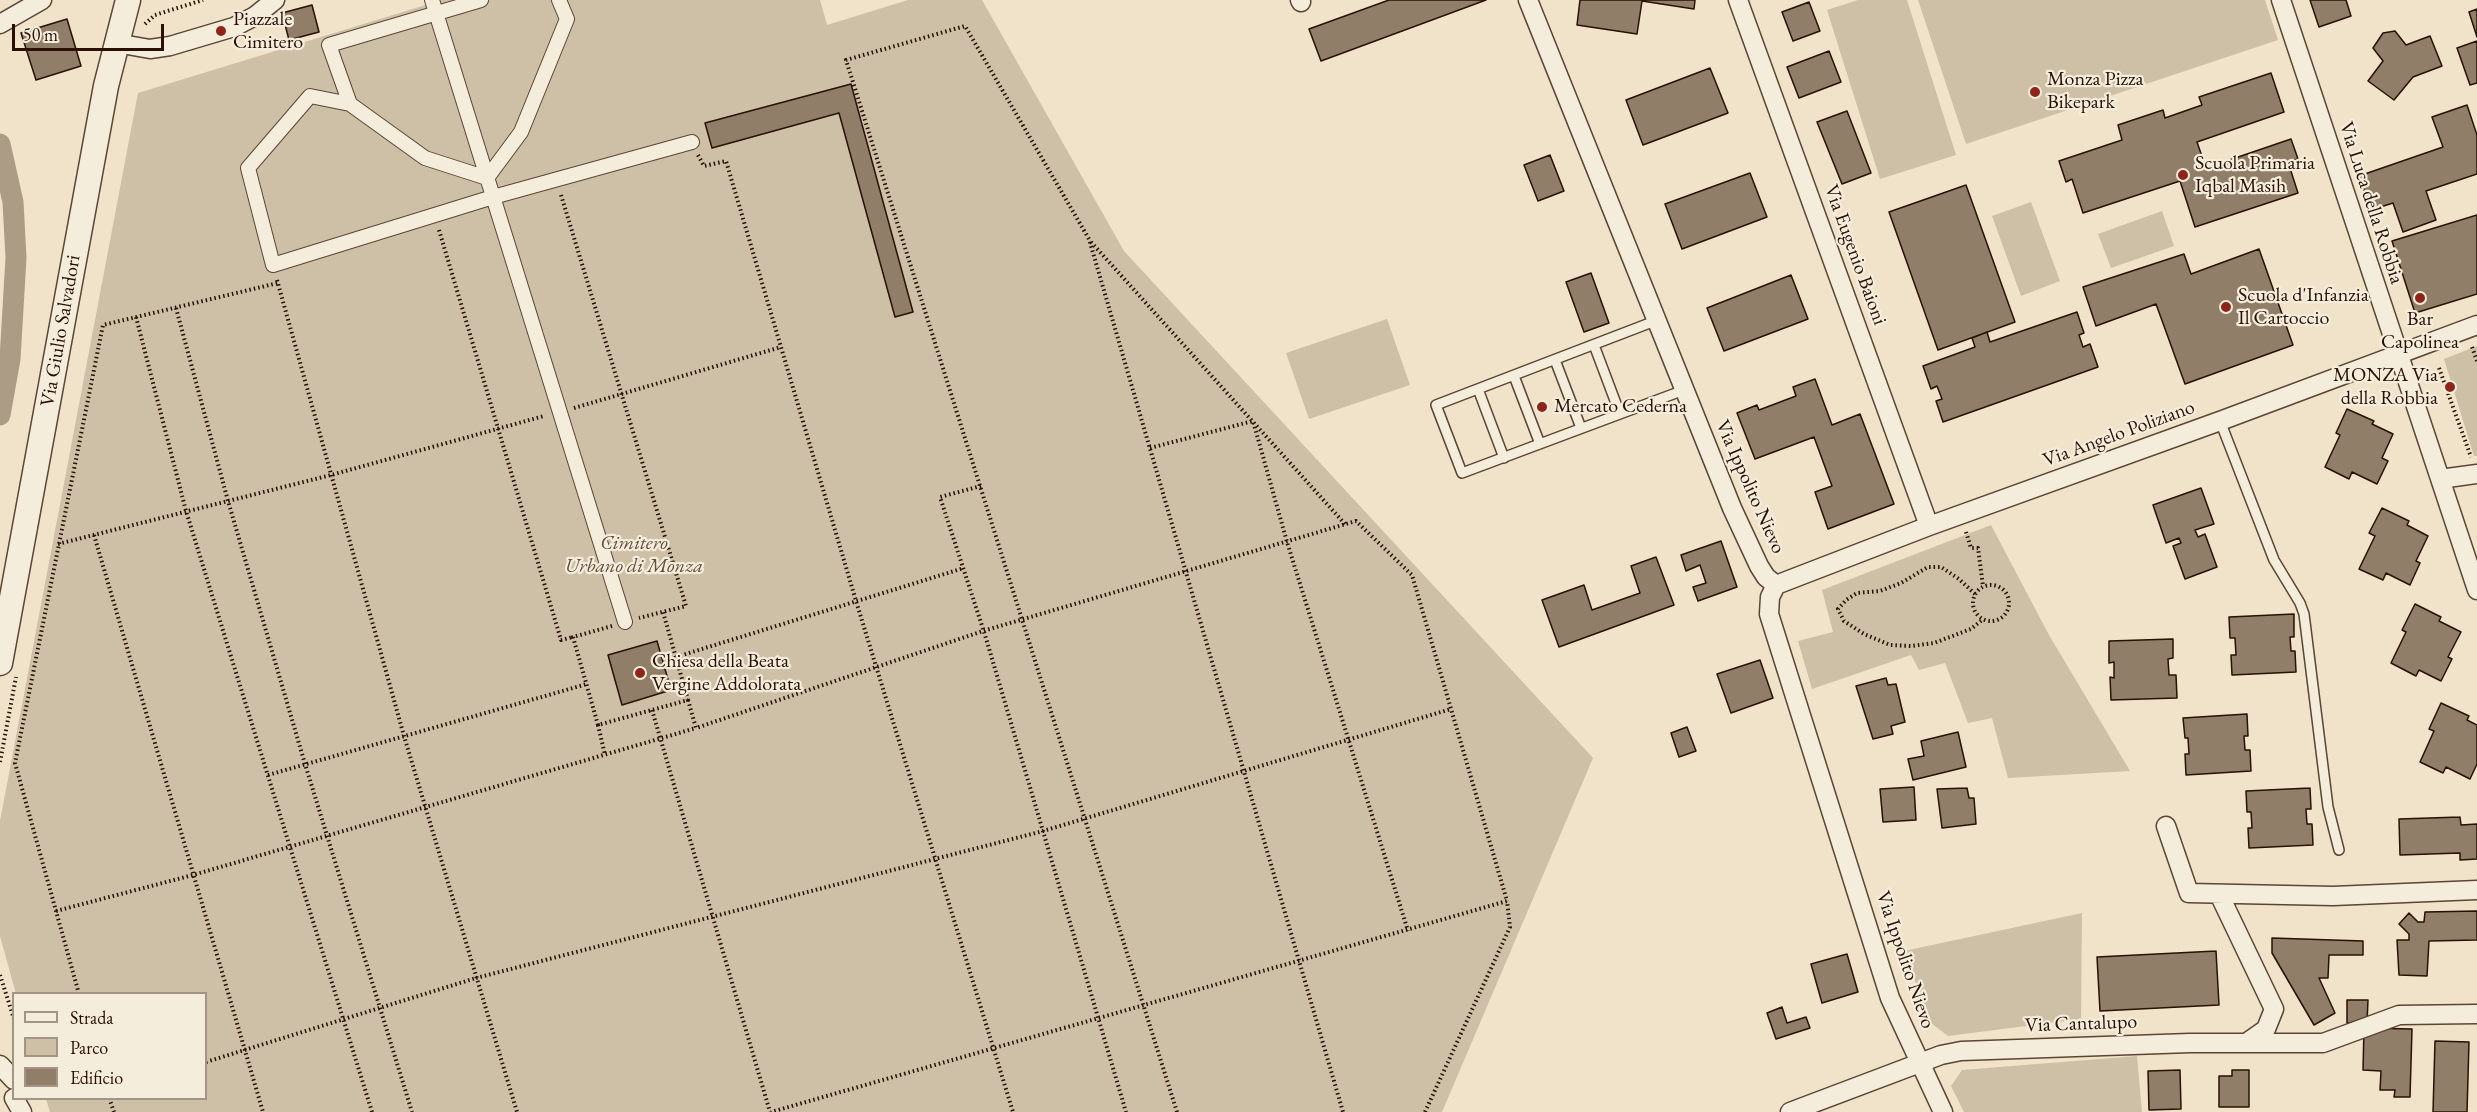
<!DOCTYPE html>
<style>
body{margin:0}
#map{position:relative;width:2477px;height:1112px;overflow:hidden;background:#f0e3c9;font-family:"EB Garamond",serif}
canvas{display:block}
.legend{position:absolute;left:12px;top:992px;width:195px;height:108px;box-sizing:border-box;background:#f5eddc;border:2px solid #a39585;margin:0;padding:8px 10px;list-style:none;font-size:18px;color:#291002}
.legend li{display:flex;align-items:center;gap:12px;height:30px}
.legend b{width:30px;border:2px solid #a39585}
.scale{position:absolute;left:12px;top:24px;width:152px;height:27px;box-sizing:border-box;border:3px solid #291002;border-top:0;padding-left:8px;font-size:18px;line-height:21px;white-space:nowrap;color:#291002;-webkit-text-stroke:4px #f5eddc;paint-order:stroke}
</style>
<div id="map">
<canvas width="2477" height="1112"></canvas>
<ul class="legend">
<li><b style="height:8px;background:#f5eddc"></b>Strada</li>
<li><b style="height:16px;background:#cebfa7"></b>Parco</li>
<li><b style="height:16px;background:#907e69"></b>Edificio</li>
</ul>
<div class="scale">50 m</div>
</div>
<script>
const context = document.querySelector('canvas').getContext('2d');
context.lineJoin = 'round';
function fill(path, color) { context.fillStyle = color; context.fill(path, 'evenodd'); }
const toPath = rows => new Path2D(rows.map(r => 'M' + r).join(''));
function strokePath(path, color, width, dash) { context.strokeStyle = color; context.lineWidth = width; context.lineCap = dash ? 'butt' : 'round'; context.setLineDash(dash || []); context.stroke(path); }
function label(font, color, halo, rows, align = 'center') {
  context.font = font + ' "EB Garamond",serif'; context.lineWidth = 4.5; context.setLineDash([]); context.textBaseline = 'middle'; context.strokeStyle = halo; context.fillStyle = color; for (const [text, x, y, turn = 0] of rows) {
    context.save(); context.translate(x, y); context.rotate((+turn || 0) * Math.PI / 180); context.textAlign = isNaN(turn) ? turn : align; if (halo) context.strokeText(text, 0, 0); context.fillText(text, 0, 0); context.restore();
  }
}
const green = toPath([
 [442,0,820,0,827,25,908,0,982,0,1124,251,1593,758,1442,1112,50,1112,46,1099,206,1098,206,994,16,994,0,936,0,821,138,93],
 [1858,0,1907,0,1956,155,1880,179,1827,10],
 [1918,0,2265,0,2278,40,1966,144],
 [2031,202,2060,281,2021,296,1992,216],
 [2162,211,2174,246,2111,268,2098,234],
 [1387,319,1410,385,1309,419,1286,353],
 [2477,346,2477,456,2474,456,2444,359],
 [1991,525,2049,635,2130,771,2008,778,1992,718,1968,723,1945,663,1919,670,1911,655,1812,689,1798,641,1833,632,1822,590],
 [2082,913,2081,1019,1948,1036,1931,1023,1904,951],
 [2137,1056,2142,1112,1964,1112,1951,1086,1962,1070]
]);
const canal = toPath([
 [0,144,13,202,16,258,10,359,0,415]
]);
const building = toPath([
 [1389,0,1486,0,1321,61,1309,29,1389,0],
 [1580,0,1695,0,1694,9,1642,1,1637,34,1577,25,1580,0],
 [2310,0,2346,0,2351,16,2319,27,2310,0],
 [1809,2,1820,31,1793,41,1782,12,1809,2],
 [312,5,319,32,289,40,282,13,312,5],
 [2477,9,2477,37,2469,12,2477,9],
 [67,19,81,66,36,80,21,33,67,19],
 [2395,31,2406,45,2430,36,2442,66,2413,77,2394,100,2368,81,2383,61,2373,48,2383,33,2395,31],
 [2477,41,2477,83,2470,85,2457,48,2477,41],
 [1829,51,1841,82,1799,98,1787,67,1829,51],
 [1710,68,1728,113,1643,145,1626,100,1710,68],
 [2271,73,2284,112,2197,142,2206,168,2291,139,2298,159,2288,162,2298,193,2195,227,2180,181,2083,213,2072,179,2066,182,2059,161,2122,140,2118,125,2163,110,2165,118,2202,105,2199,97,2271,73],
 [851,84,913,312,895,317,839,113,712,148,705,123,851,84],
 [2467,105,2477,135,2477,174,2426,191,2436,220,2403,232,2393,203,2371,210,2359,176,2443,147,2432,117,2467,105],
 [1847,111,1871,173,1842,184,1817,122,1847,111],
 [1550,155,1564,191,1538,201,1524,165,1550,155],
 [1750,173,1767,217,1682,249,1665,204,1750,173],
 [1966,185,2015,322,1938,350,1889,212,1966,185],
 [2477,215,2477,294,2415,313,2392,241,2477,215],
 [2259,249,2293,345,2185,384,2156,304,2096,326,2083,287,2184,254,2191,274,2259,249],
 [1591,273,1609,323,1584,332,1566,282,1591,273],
 [1791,275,1808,319,1724,351,1707,308,1791,275],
 [2077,312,2084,333,2079,335,2083,347,2090,344,2098,367,1943,422,1936,401,1942,399,1937,386,1931,389,1923,366,1975,347,1972,338,1987,332,1990,342,2077,312],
 [1815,379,1832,425,1860,414,1894,504,1828,529,1815,492,1832,486,1814,437,1755,459,1737,413,1757,405,1759,410,1796,396,1793,387,1815,379],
 [2347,409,2374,421,2372,424,2393,434,2382,458,2388,461,2377,484,2352,472,2349,479,2325,467,2340,435,2336,433,2347,409],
 [2201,488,2214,524,2195,530,2198,537,2205,534,2217,567,2185,579,2173,546,2181,543,2179,538,2166,543,2153,505,2201,488],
 [2382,508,2409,521,2407,525,2428,536,2416,561,2420,563,2410,585,2386,573,2383,580,2359,569,2375,536,2369,533,2382,508],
 [1721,541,1737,587,1698,601,1693,587,1706,583,1700,565,1686,571,1681,555,1721,541],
 [1656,557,1674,605,1559,647,1542,600,1584,585,1592,610,1640,593,1631,566,1656,557],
 [2415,604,2441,617,2439,621,2461,632,2448,657,2452,659,2441,681,2419,670,2416,676,2391,663,2406,632,2402,630,2415,604],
 [2294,614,2294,637,2290,637,2291,651,2295,651,2296,672,2232,675,2231,655,2236,655,2235,638,2230,638,2229,617,2294,614],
 [2173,639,2173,658,2168,659,2169,675,2176,675,2177,698,2111,700,2110,677,2114,678,2114,662,2109,663,2109,641,2173,639],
 [657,641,671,690,622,705,608,655,657,641],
 [1760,660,1773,698,1731,713,1717,674,1760,660],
 [1886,678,1888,685,1896,684,1905,722,1891,726,1893,734,1873,739,1856,686,1886,678],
 [2441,703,2469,716,2467,720,2477,725,2477,764,2470,779,2446,767,2443,773,2420,762,2434,731,2429,729,2441,703],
 [2247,714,2248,736,2244,736,2245,750,2250,750,2251,771,2186,775,2185,754,2189,754,2188,738,2185,738,2183,718,2247,714],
 [1687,727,1696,751,1679,757,1671,733,1687,727],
 [1958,732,1966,767,1913,780,1908,759,1924,756,1921,741,1958,732],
 [1914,787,1916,820,1883,822,1880,789,1914,787],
 [1967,788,1969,798,1974,798,1976,824,1942,828,1937,789,1967,788],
 [2310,788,2311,809,2306,809,2307,824,2312,824,2313,845,2249,848,2248,828,2252,828,2251,812,2247,812,2246,791,2310,788],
 [2460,817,2461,825,2477,824,2477,859,2460,860,2460,853,2400,855,2399,819,2460,817],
 [2477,911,2477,940,2429,941,2427,976,2399,975,2397,940,2409,940,2409,934,2399,924,2409,913,2418,922,2424,922,2425,912,2477,911],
 [2272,938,2363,941,2363,955,2329,955,2328,978,2319,978,2335,1013,2314,1025,2272,953,2272,938],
 [2216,951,2219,1005,2100,1011,2097,957,2216,951],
 [1847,954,1858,992,1822,1003,1811,964,1847,954],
 [2347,1000,2368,1000,2367,1023,2347,1023,2347,1000],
 [1782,1007,1787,1023,1806,1017,1810,1028,1776,1039,1767,1013,1782,1007],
 [2364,1028,2412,1029,2410,1097,2394,1097,2395,1090,2380,1090,2381,1071,2363,1070,2364,1028],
 [2435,1041,2469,1042,2467,1112,2433,1112,2435,1041],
 [2180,1070,2181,1109,2149,1110,2148,1071,2180,1070],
 [2232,1070,2249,1070,2249,1107,2219,1107,2219,1076,2232,1076,2232,1070]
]);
const path = toPath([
 [145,24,155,15,203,0],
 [698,155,704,166,726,161,856,601,1013,1112],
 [561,195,686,606,639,618],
 [439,230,561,640,573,637],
 [1091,242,1345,524],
 [277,280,404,736,517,1112],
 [176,308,228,501,305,764,412,1112],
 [136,317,186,511,372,1112],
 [2472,347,2477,361],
 [2439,368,2471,457],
 [574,408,781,347],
 [1150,448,1253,421,1287,542,1408,931],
 [981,486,940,497,985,635,1126,1112],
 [1966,532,1971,548,1978,548,1983,586],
 [94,535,263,1112],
 [58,544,331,475,544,416],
 '1973 603a18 18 0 1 1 36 0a18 18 0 1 1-36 0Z',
 [1975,594,1959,579,1941,567,1928,567,1901,583,1880,591,1857,593,1846,600,1838,609,1844,621,1864,634,1890,645,1911,646,1934,643,1971,629,1982,620],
 [612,626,573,637,598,725,688,700,663,612],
 [676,657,964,568],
 [688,700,696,728,983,631,1356,521,1412,575,1507,901,771,1112],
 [652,710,770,1112],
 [598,725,605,755],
 [0,762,16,677],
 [268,775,587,684],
 [56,911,193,875,696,728],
 [0,975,14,1019],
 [476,978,1043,831,1451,709],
 [79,994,15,763,103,325,278,283],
 [206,1062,476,978],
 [109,1098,114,1112],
 [1177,1112,846,60,965,26,1089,239,1343,1112],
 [1425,1112,1510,927,1507,901]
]);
const service = toPath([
 [1655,321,1436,405,1462,473,1684,390],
 [1594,345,1620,414],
 [1555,360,1581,428],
 [1514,376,1540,444],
 [1478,389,1504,458],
 [2220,421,2274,560,2300,603,2304,614,2328,807,2339,850]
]);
const pedestrian = toPath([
 [432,0,625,622],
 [481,0,329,45,350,104,425,158,487,178,521,132,567,19,559,0],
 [350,104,310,96,248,168,273,265,493,197,692,142]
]);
const minor = toPath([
 [1300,0,1301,2],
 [1528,0,1732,508,1759,566,1766,577,1776,585],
 [1738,0,1929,526],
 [2281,0,2477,590],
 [0,24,42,0],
 [116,43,150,49,170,46,234,27,255,16,275,0],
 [2440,479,2477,474],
 [1776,585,1929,526,2220,421,2477,325],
 [1776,585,1770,597,1769,614,1890,998,1943,1112],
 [2166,826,2189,893,2333,896,2477,890],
 [2219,894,2274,1009,2266,1029,2246,1043],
 [0,1065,14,1080],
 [14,1098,22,1112],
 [1790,1112,1941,1055,1961,1051,2190,1043,2323,1043,2399,1015,2477,1014]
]);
const tertiary = toPath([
 [0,663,106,86,128,0]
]);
const markers = [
 [221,31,6,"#8f2418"],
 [2035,92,6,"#8f2418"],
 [2183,175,6,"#8f2418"],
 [2420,298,6,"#8f2418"],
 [2226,307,6,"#8f2418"],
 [2450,387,6,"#8f2418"],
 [1542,407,6,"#8f2418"],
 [640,673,6,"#8f2418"]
];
const poiNames = [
 ["Piazzale",233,20],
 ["Cimitero",233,43],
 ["Monza Pizza",2047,80],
 ["Bikepark",2047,103],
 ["Scuola Primaria",2195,164],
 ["Iqbal Masih",2195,187],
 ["Scuola d'Infanzia",2238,296],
 ["Il Cartoccio",2238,319],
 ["Bar",2420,320,"center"],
 ["Capolinea",2420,343,"center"],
 ["MONZA Via",2438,376,"right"],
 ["della Robbia",2438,399,"right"],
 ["Mercato Cederna",1554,407],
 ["Chiesa della Beata",652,662],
 ["Vergine Addolorata",652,685]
];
const streetNames = [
 ["Via Luca della Robbia",2371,203,72],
 ["Via Eugenio Baioni",1855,255,70],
 ["Via Giulio Salvadori",61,331,-80],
 ["Via Angelo Poliziano",2119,434,-20],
 ["Via Ippolito Nievo",1750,487,66],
 ["Via Ippolito Nievo",1905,960,71],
 ["Via Cantalupo",2081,1024,-2]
];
const parkNames = [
 ["Cimitero",634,544],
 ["Urbano di Monza",634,567]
];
fill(green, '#cebfa7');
strokePath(canal, '#ac9b85', 21);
fill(building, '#907e69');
strokePath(building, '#291002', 1.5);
strokePath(service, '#5b4534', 12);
strokePath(pedestrian, '#5b4534', 16);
strokePath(minor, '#5b4534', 21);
strokePath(tertiary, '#5b4534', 27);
strokePath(path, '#291002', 4, [1.5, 3]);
strokePath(service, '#f5eddc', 9);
strokePath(pedestrian, '#f5eddc', 14);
strokePath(minor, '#f5eddc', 18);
strokePath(tertiary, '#f5eddc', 24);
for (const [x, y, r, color] of markers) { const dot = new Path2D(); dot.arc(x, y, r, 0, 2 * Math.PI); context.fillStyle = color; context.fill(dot); strokePath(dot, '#f5eddc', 2); }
label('20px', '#291002', '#f5eddc', poiNames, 'left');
label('20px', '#291002', '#f5eddc', streetNames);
label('italic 20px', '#634d3c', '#f5eddc', parkNames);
</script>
